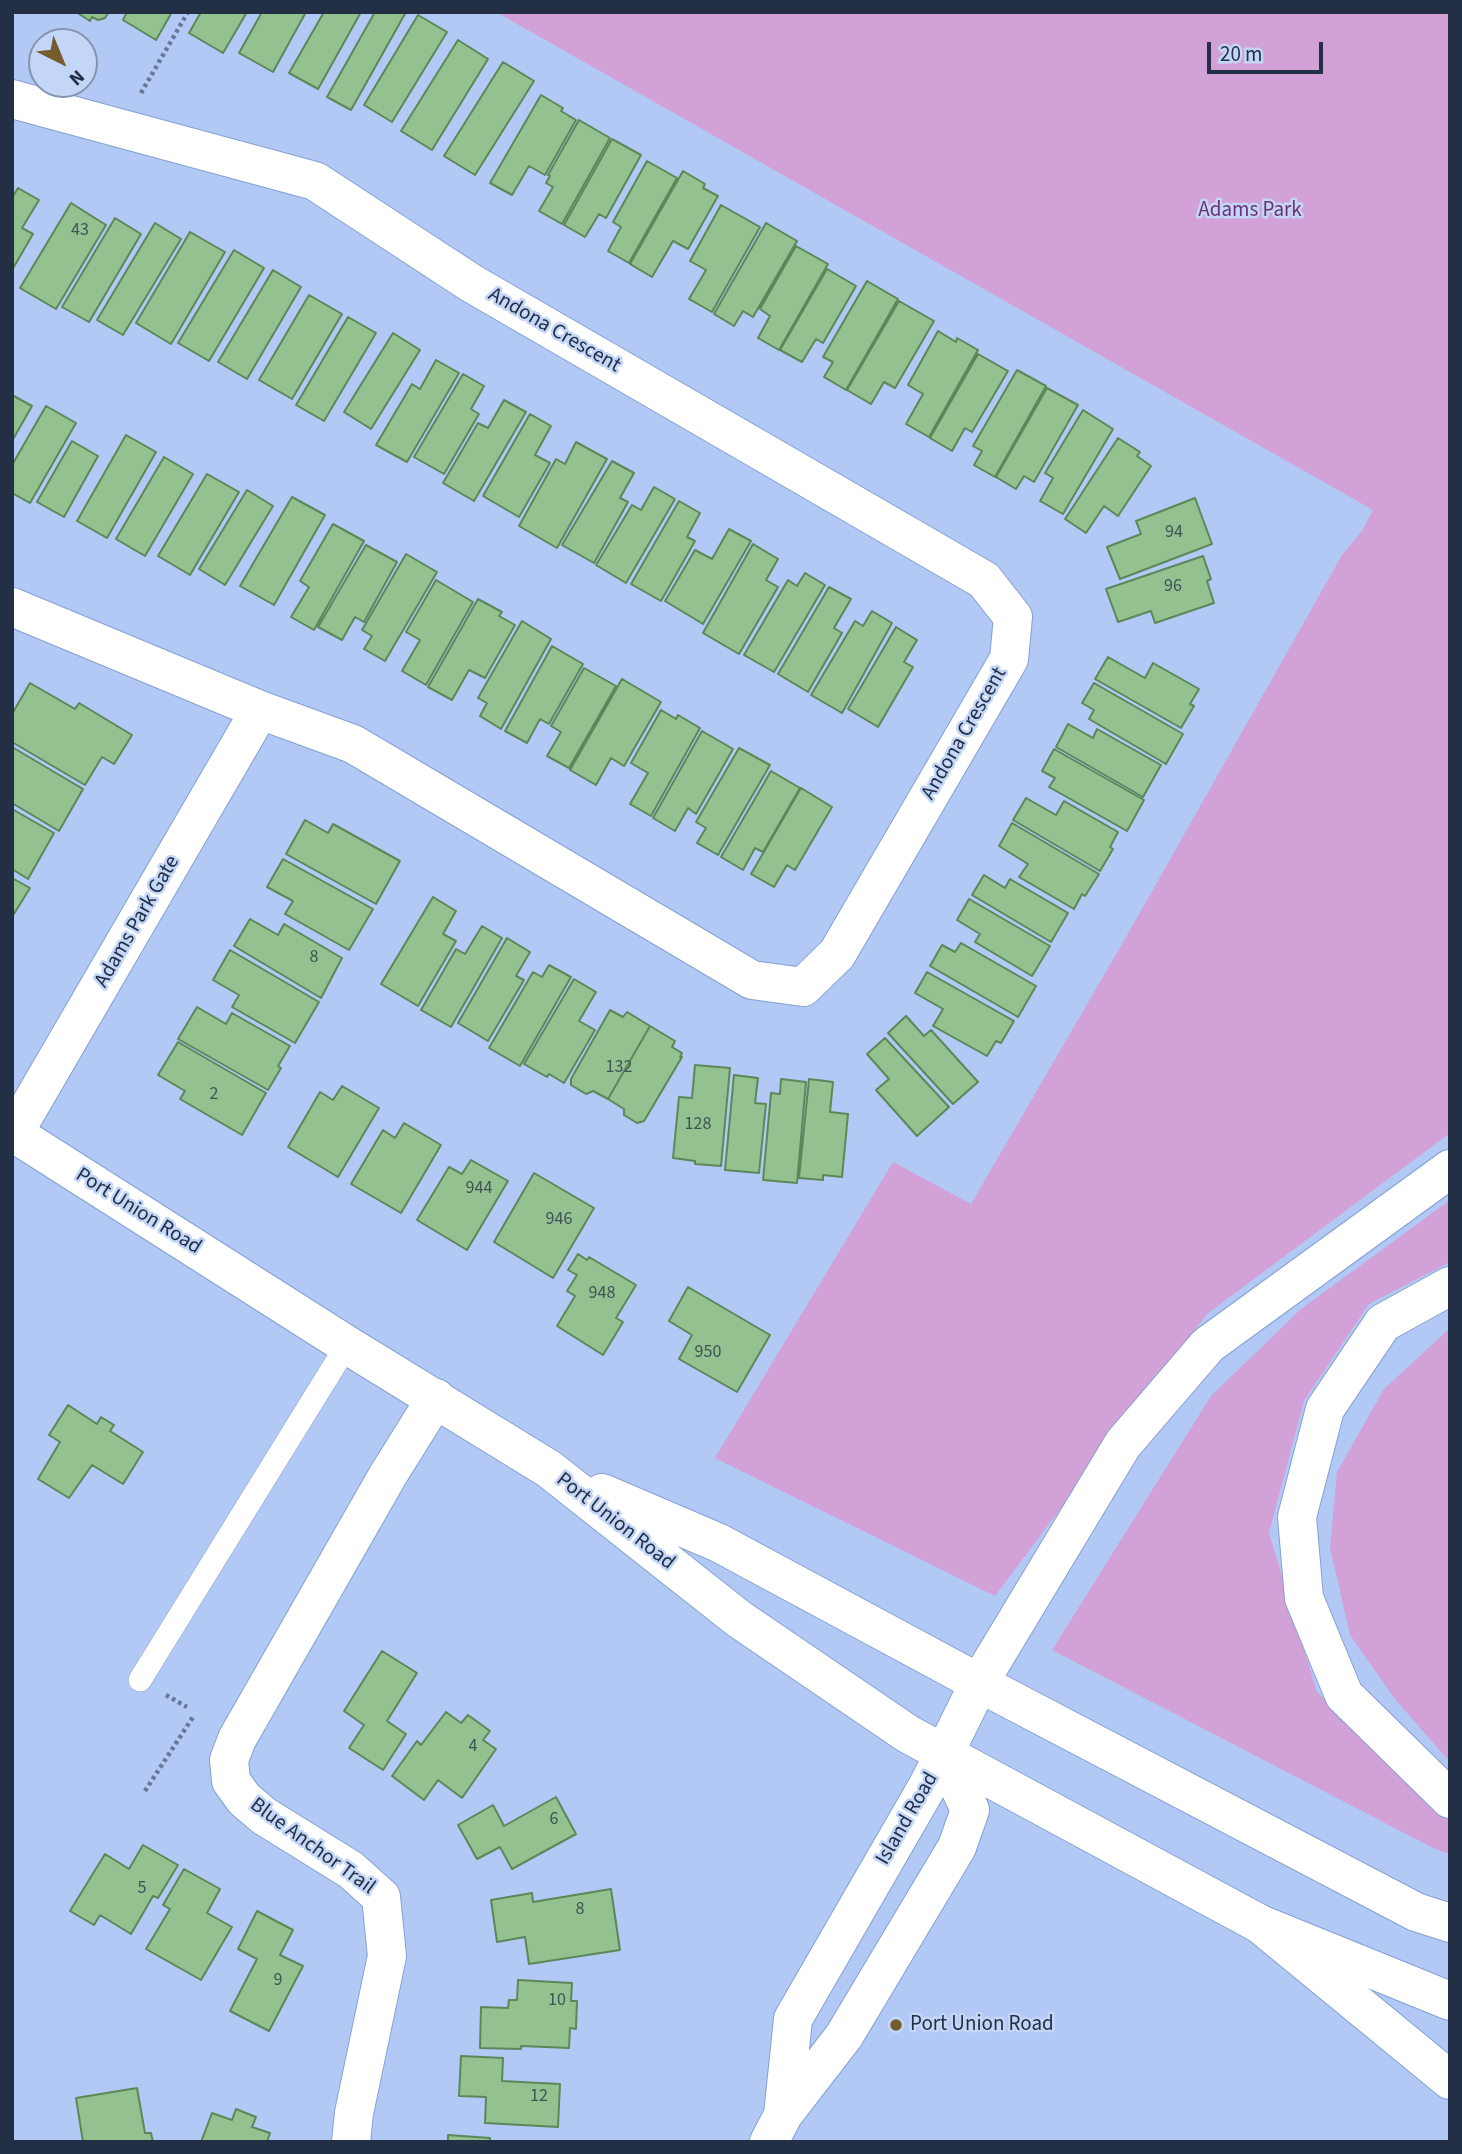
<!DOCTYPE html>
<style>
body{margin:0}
#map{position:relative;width:1462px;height:2154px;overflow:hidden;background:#b2c9f5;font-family:"Source Sans 3",sans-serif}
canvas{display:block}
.frame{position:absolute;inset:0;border:14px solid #232f44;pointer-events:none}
.north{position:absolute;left:28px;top:28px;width:70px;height:70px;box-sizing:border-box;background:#c4d6f7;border:2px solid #8493af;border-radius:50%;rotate:137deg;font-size:19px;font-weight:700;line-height:28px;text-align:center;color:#232f44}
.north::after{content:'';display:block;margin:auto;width:24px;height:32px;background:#745c2c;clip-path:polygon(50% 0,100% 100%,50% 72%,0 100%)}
.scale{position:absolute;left:1207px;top:42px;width:116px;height:32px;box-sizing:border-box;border:4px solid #232f44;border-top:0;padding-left:9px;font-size:21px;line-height:24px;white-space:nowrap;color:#232f44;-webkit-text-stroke:5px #c4d6f7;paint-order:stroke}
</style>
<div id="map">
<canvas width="1462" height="2154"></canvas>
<div class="frame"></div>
<div class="north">N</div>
<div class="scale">20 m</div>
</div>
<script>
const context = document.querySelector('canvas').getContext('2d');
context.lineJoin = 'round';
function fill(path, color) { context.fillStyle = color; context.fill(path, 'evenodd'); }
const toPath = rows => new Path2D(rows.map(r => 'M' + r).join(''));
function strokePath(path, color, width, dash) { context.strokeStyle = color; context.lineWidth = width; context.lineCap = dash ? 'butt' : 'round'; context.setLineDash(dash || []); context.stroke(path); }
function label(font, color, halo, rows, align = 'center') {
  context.font = font + ' "Source Sans 3",sans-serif'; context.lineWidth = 5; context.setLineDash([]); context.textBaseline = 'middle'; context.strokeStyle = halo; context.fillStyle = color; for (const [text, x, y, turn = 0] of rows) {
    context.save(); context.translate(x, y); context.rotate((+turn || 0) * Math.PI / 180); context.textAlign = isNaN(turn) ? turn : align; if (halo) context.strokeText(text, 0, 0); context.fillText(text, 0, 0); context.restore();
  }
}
const green = toPath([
 [496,12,1450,12,1450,1133,1207,1314,995,1596,715,1458,893,1162,971,1204,1133,925,1342,555,1362,531,1373,510],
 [1450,1200,1450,1262,1369,1304,1304,1401,1269,1533,1317,1692,1450,1821,1450,1854,1435,1849,1052,1650,1211,1396,1301,1309],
 [1450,1328,1450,1762,1394,1698,1350,1635,1330,1548,1337,1472,1384,1389]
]);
const building = toPath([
 [76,12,109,12,105,18,98,20,92,17,90,21,76,12],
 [127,12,172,12,156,40,123,20,127,12],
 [201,12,247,12,223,53,189,33,201,12],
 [262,12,306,12,273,72,239,53,262,12],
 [324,12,361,12,318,89,289,73,324,12],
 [375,12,406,12,351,110,327,97,375,12],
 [418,15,447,32,392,122,364,105,418,15],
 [458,40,488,59,432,150,401,131,458,40],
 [503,62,534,81,475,175,444,156,503,62],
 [541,95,563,108,561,111,576,120,545,175,529,166,512,195,490,183,541,95],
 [579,120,610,138,562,224,539,211,553,187,546,183,550,176,548,175,579,120],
 [612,139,641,155,606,218,599,214,585,237,564,225,612,139],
 [647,161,677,178,629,263,608,251,621,227,613,222,647,161],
 [683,171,705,184,703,188,718,196,688,249,673,241,652,277,630,264,683,171],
 [18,188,39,200,22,228,33,234,12,270,12,198,18,188],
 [71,203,106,225,56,309,20,288,71,203],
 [721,205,760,227,712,312,689,299,706,270,690,261,721,205],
 [115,218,141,234,89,322,62,307,115,218],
 [155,223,181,239,123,335,97,320,155,223],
 [766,223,797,241,753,317,743,311,734,326,714,314,766,223],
 [190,232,225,252,171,344,136,323,190,232],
 [796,246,828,264,779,350,758,338,770,316,760,309,796,246],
 [234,250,264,268,209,361,178,343,234,250],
 [827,269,856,286,823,343,816,339,802,362,780,350,827,269],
 [273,270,301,287,247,379,218,362,273,270],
 [867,281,898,299,846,390,824,377,833,362,823,357,867,281],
 [309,295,342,314,292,399,259,380,309,295],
 [899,301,934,321,895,388,884,382,871,404,847,390,899,301],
 [348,317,376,333,324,421,296,405,348,317],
 [938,331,956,342,957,338,978,350,929,437,906,424,923,394,908,385,938,331],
 [393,333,420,350,371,429,344,412,393,333],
 [978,354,1008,371,972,432,965,428,952,451,930,438,978,354],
 [436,360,459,373,407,462,376,445,412,384,420,389,436,360],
 [1017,370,1046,386,995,477,974,465,982,451,973,446,1017,370],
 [463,374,484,386,471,409,479,414,444,474,414,457,463,374],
 [1047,388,1078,405,1034,482,1024,476,1016,489,996,477,1047,388],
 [12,395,32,406,12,441,12,395],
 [504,400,526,412,474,501,443,483,478,423,488,428,504,400],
 [46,406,76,423,30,503,12,493,12,465,46,406],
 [1083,410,1113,429,1063,514,1040,501,1053,478,1045,473,1083,410],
 [530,414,551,426,535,455,550,463,519,517,483,496,530,414],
 [126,435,156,452,107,538,77,521,126,435],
 [1118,438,1140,452,1137,456,1151,466,1118,516,1104,506,1086,533,1065,519,1118,438],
 [72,441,98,456,64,517,37,502,72,441],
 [576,442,607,459,557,548,519,526,556,459,565,464,576,442],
 [164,457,193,474,145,556,116,539,164,457],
 [612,461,634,473,620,498,628,502,594,563,562,545,612,461],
 [207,474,239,492,190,575,158,556,207,474],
 [654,487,675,499,626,583,596,565,632,505,641,510,654,487],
 [247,490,273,506,225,585,199,569,247,490],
 [292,497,325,515,274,605,240,586,292,497],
 [1195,498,1212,544,1120,579,1107,547,1141,534,1136,521,1195,498],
 [679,501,700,513,687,537,695,541,661,601,631,584,679,501],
 [333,524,364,541,314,630,291,617,309,587,300,581,333,524],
 [729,529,751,541,703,624,665,601,695,550,712,559,729,529],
 [753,544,778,559,766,580,778,587,739,654,703,633,753,544],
 [366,545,397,562,364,622,355,617,342,640,318,627,366,545],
 [406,554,437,572,385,661,364,649,372,636,362,630,406,554],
 [1203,556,1211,579,1207,581,1214,603,1155,623,1151,611,1118,622,1106,589,1203,556],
 [805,573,825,585,774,672,744,655,788,580,797,586,805,573],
 [436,580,473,602,426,685,402,671,420,640,406,632,436,580],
 [829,587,851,599,834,628,842,633,808,692,778,674,829,587],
 [478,599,502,612,499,616,515,625,485,678,469,670,452,700,428,687,478,599],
 [872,611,892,623,842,713,811,695,855,621,863,626,872,611],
 [522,621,551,639,501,729,480,716,487,703,478,698,522,621],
 [896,627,917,640,904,662,913,667,878,727,848,709,896,627],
 [552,646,583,664,549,724,540,719,527,743,505,731,552,646],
 [1108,657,1145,678,1153,663,1199,689,1190,704,1194,706,1181,728,1095,679,1108,657],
 [584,668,616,686,569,768,547,756,561,732,551,726,584,668],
 [622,679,661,702,624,766,611,758,596,785,570,770,622,679],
 [30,683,75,709,79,703,132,735,114,764,102,757,85,785,12,742,12,714,30,683],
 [1094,683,1183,734,1166,764,1089,719,1094,710,1082,703,1094,683],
 [661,710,676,719,678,715,700,728,651,816,630,804,648,773,631,763,661,710],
 [1068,724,1093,738,1097,729,1161,765,1143,797,1056,747,1068,724],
 [702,731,733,749,696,814,688,808,675,831,653,818,702,731],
 [12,747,83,789,59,831,12,803,12,747],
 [739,748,770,765,718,855,697,843,706,828,696,822,739,748],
 [1054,749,1144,800,1127,831,1049,787,1055,778,1042,771,1054,749],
 [771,771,800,788,763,852,755,848,743,870,721,857,771,771],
 [801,788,832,807,795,870,787,865,774,887,751,874,801,788],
 [1026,798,1056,815,1064,801,1118,832,1110,847,1113,849,1100,871,1013,820,1026,798],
 [12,809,54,833,28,879,12,869,12,809],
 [305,820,328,833,333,824,400,861,376,904,286,854,305,820],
 [1012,823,1099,874,1085,896,1082,894,1074,909,1019,877,1028,864,999,846,1012,823],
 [283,859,373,909,349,950,285,914,293,901,267,887,283,859],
 [984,875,1005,888,1010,879,1068,913,1051,942,972,895,984,875],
 [12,878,30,888,12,917,12,878],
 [433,897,456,911,443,934,456,941,418,1006,381,984,433,897],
 [969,899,1050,946,1032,976,975,942,980,934,957,920,969,899],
 [250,919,278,935,284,924,342,958,321,998,234,946,250,919],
 [482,926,502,938,451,1027,421,1010,456,949,465,954,482,926],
 [507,938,530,952,516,976,524,980,488,1041,458,1023,507,938],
 [961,943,1036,986,1018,1017,930,966,942,945,955,952,961,943],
 [230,950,319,1002,295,1043,232,1007,239,995,213,980,230,950],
 [549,965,571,977,520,1066,489,1048,533,972,542,977,549,965],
 [927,972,1014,1021,1001,1043,996,1041,987,1056,933,1026,943,1009,915,993,927,972],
 [574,979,596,992,579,1021,595,1030,564,1083,549,1074,547,1077,524,1064,574,979],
 [197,1007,226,1024,232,1013,290,1046,278,1066,281,1068,268,1090,178,1039,197,1007],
 [610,1010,623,1017,627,1012,650,1026,608,1099,593,1091,586,1094,571,1085,571,1079,610,1010],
 [906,1016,924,1036,931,1030,978,1082,953,1104,888,1033,906,1016],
 [650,1026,675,1041,672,1047,682,1053,680,1057,682,1057,644,1121,637,1123,624,1115,624,1109,608,1099,650,1026],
 [885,1038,949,1107,917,1136,876,1090,889,1079,867,1054,885,1038],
 [178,1042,266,1093,242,1135,180,1099,185,1091,158,1075,178,1042],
 [695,1065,730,1068,721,1166,695,1164,695,1161,673,1158,679,1097,692,1098,695,1065],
 [734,1075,758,1078,755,1103,766,1104,759,1173,725,1170,734,1075],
 [781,1079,806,1082,797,1183,763,1180,771,1093,780,1094,781,1079],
 [809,1079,833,1082,830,1112,848,1114,842,1177,823,1175,823,1180,799,1178,809,1079],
 [342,1086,379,1108,338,1177,288,1147,320,1092,333,1100,342,1086],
 [404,1123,441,1145,401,1213,351,1184,383,1130,395,1138,404,1123],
 [471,1160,508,1181,467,1250,417,1220,449,1167,462,1174,471,1160],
 [534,1173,594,1208,553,1278,494,1242,534,1173],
 [578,1254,587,1260,589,1257,636,1285,616,1318,623,1322,603,1355,557,1326,575,1296,567,1291,577,1275,568,1270,578,1254],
 [688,1287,770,1335,737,1392,679,1359,692,1335,669,1321,688,1287],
 [68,1405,97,1424,101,1417,114,1425,110,1431,143,1452,123,1484,92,1465,69,1498,38,1479,60,1442,49,1435,68,1405],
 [382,1651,417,1673,387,1721,406,1734,383,1770,349,1748,364,1725,344,1711,382,1651],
 [446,1712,461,1723,468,1715,490,1731,483,1740,496,1749,462,1798,438,1780,424,1800,392,1776,417,1741,421,1745,446,1712],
 [556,1797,576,1834,512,1869,500,1847,477,1859,458,1825,493,1805,504,1826,556,1797],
 [143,1845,178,1865,158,1898,153,1896,131,1934,100,1915,94,1925,70,1911,105,1854,129,1869,143,1845],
 [184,1869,220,1889,207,1913,232,1927,201,1980,146,1949,170,1909,163,1905,184,1869],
 [611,1889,620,1950,529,1964,525,1937,497,1942,491,1900,532,1893,533,1902,611,1889],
 [257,1911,293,1930,280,1955,303,1966,269,2031,230,2011,257,1959,238,1949,257,1911],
 [518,1980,572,1983,571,2001,577,2001,576,2029,570,2028,569,2048,521,2046,521,2049,480,2048,481,2007,508,2008,509,2000,517,2000,518,1980],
 [461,2056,503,2058,502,2081,560,2084,558,2127,485,2123,486,2097,459,2096,461,2056],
 [137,2088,145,2133,151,2133,153,2142,83,2142,76,2098,137,2088],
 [236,2109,256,2117,252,2127,270,2133,267,2142,201,2142,212,2113,232,2120,236,2109],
 [448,2135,490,2138,490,2142,448,2142,448,2135]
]);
const path = toPath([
 [141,93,188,12],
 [166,1695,187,1707],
 [145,1791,193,1717]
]);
const lane = toPath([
 [140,1680,347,1345]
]);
const street = toPath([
 [12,99,315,181,471,283,984,580,1013,617,1009,659,837,954,803,987,752,980,353,744,260,710,12,607],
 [14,1133,260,710],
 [351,2142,354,2113,387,1956,381,1897,351,1870,264,1816,244,1799,231,1781,229,1760,237,1739,388,1475,436,1398]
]);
const secondary = toPath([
 [12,1132,347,1345,549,1469,739,1619,908,1734,1260,1924,1450,2001],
 [602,1493,719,1543,979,1683,1416,1912,1450,1923],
 [783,2115,793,2019,927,1787,944,1754],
 [769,2142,783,2115,844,2036,957,1847,970,1810,944,1754]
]);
const highway = toPath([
 [1450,1286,1383,1323,1325,1409,1297,1517,1304,1598,1344,1695,1450,1799],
 [944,1754,979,1683,1123,1444,1208,1345,1450,1169],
 [1260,1924,1450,2080]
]);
const markers = [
 [896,2025,7,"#745c2c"]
];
const numberNames = [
 ["43",80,231],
 ["94",1174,533],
 ["96",1173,587],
 ["8",314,958],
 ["132",619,1068],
 ["2",214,1095],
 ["128",698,1125],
 ["944",479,1189],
 ["946",559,1220],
 ["948",602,1294],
 ["950",708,1353],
 ["4",473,1747],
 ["6",554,1820],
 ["5",142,1889],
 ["8",580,1910],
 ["9",278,1981],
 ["10",557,2001],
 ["12",539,2097]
];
const parkNames = [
 ["Adams Park",1250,211]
];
const streetNames = [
 ["Andona Crescent",554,331,30],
 ["Andona Crescent",965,734,-60],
 ["Adams Park Gate",138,922,-60],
 ["Port Union Road",138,1212,32],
 ["Port Union Road",615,1522,38],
 ["Island Road",908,1819,-60],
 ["Blue Anchor Trail",312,1847,36]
];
const poiNames = [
 ["Port Union Road",910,2025]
];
fill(green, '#d2a1d8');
fill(building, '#93c190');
strokePath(building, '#5c8759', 2);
strokePath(lane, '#84a0d4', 24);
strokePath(street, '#84a0d4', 40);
strokePath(secondary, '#84a0d4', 40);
strokePath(highway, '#84a0d4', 40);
strokePath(path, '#667797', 4.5, [3.5, 3.5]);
strokePath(lane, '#fff', 23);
strokePath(street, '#fff', 38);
strokePath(secondary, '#fff', 38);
strokePath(highway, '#fff', 38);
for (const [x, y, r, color] of markers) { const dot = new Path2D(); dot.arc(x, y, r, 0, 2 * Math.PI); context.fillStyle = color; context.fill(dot); strokePath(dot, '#c4d6f7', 2.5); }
label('18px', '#3f5457', null, numberNames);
label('21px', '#6d3175', '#c4d6f7', parkNames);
label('21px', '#232f44', '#c4d6f7', streetNames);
label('21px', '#232f44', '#c4d6f7', poiNames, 'left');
</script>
